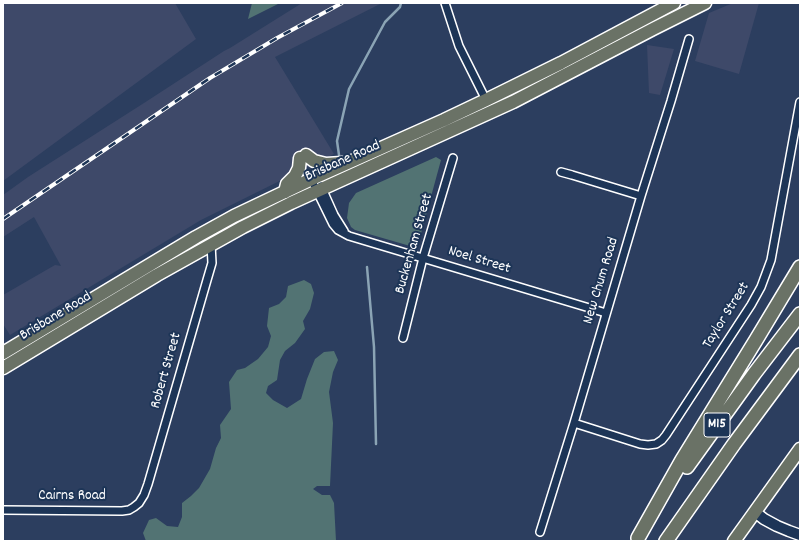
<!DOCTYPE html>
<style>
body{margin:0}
#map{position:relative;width:803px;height:544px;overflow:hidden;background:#2c3e5f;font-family:Dekko,sans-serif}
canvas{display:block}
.frame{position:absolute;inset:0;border:4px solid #fff;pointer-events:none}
</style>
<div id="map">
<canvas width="803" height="544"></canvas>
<div class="frame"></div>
</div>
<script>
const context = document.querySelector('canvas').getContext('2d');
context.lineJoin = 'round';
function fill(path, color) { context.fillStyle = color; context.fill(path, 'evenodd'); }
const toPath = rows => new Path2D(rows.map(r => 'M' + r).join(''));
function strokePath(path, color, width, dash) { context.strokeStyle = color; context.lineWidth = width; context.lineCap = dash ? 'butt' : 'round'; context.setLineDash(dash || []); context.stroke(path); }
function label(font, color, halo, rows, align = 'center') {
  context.font = font + ' Dekko,sans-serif'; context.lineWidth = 4; context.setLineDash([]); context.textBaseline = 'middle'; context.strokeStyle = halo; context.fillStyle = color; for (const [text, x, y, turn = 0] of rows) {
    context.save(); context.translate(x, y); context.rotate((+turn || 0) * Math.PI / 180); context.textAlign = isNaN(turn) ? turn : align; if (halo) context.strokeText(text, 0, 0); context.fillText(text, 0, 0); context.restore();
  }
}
const built = toPath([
 [3,3,175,3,196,39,3,181],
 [302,3,382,3,275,57,334,154,201,220,10,335,3,324,3,295,55,265,61,266,34,217,3,237,3,195,28,177,144,103,224,51,230,48],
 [733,3,759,3,739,74,695,61,709,13],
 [647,45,674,49,660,95,649,93]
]);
const green = toPath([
 [252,3,280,3,248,19],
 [436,157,441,160,417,248,355,230,351,227,347,218,349,203,356,193],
 [304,280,311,284,314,293,310,309,303,321,305,329,295,343,285,351,280,360,277,380,268,386,266,393,273,400,287,408,301,399,307,379,315,359,324,352,334,351,338,360,333,372,329,392,333,423,330,486,317,486,313,489,322,495,330,495,334,503,336,541,146,541,143,533,149,520,156,518,167,526,178,527,182,517,182,503,191,496,199,488,210,469,216,448,221,438,220,425,231,409,229,382,237,370,245,368,258,359,268,347,271,336,267,326,269,308,279,304,286,297,288,286]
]);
const stream = toPath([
 [339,155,337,141,349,89,385,22,400,7,401,3],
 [367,267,374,347,376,444]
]);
const street = toPath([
 [445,3,459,46,486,100],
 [561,172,572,175,641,196],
 [311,179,333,224,338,230,349,236,606,313],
 [321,186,334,215,344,231],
 [403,338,423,258,453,158],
 [574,423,640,444,648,445,656,444,662,440,666,435,751,305,761,287,771,260,800,102],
 [3,510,122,511,129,510,134,507,139,503,144,495,148,484,207,280,212,263,211,244],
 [540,532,574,423,641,196,671,101,689,39]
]);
const secondary = toPath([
 [755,512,764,519,777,526,789,531,800,535]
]);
const primary = toPath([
 [306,155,314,161,326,164,342,163],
 [285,192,287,184,295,176,299,168,300,158],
 [3,353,196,237,234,216,316,177,444,120,486,100,561,63,674,3],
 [3,368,157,275,243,227,291,203,513,102,653,29,705,3],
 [734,541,800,449]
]);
const highway = toPath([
 [687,467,754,374,800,314],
 [638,538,682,460,756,340,800,267],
 [666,541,734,444,800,355]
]);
const rail = toPath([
 [3,219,210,78,277,38,342,3]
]);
const shields = [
 [717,425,26]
];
const shieldNames = [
 ["M15",717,425]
];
const streetNames = [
 ["Brisbane Road",343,162,-24],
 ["Buckenham Street",415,244,-74],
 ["Noel Street",479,261,17],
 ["New Chum Road",602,281,-73],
 ["Taylor Street",727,316,-58],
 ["Brisbane Road",56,317,-31],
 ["Robert Street",167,371,-74],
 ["Cairns Road",72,497]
];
fill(built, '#3e4969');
fill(green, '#527373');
strokePath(stream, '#8ba4b5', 2.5);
strokePath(street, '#fff', 10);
strokePath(secondary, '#fff', 13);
strokePath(primary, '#fff', 15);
strokePath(highway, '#fff', 16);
strokePath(street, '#1d3557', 7);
strokePath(secondary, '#1d3557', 10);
strokePath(primary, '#6a7266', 12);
strokePath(highway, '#6a7266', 13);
strokePath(rail, '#fff', 4);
strokePath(rail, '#1d3557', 2.5, [8]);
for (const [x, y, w] of shields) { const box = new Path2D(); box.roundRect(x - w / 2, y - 12, w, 24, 3); context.fillStyle = '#1d3557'; context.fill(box); strokePath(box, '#fff', 1); }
label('bold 14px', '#fff', null, shieldNames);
label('15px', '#fff', '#1d3557', streetNames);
</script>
